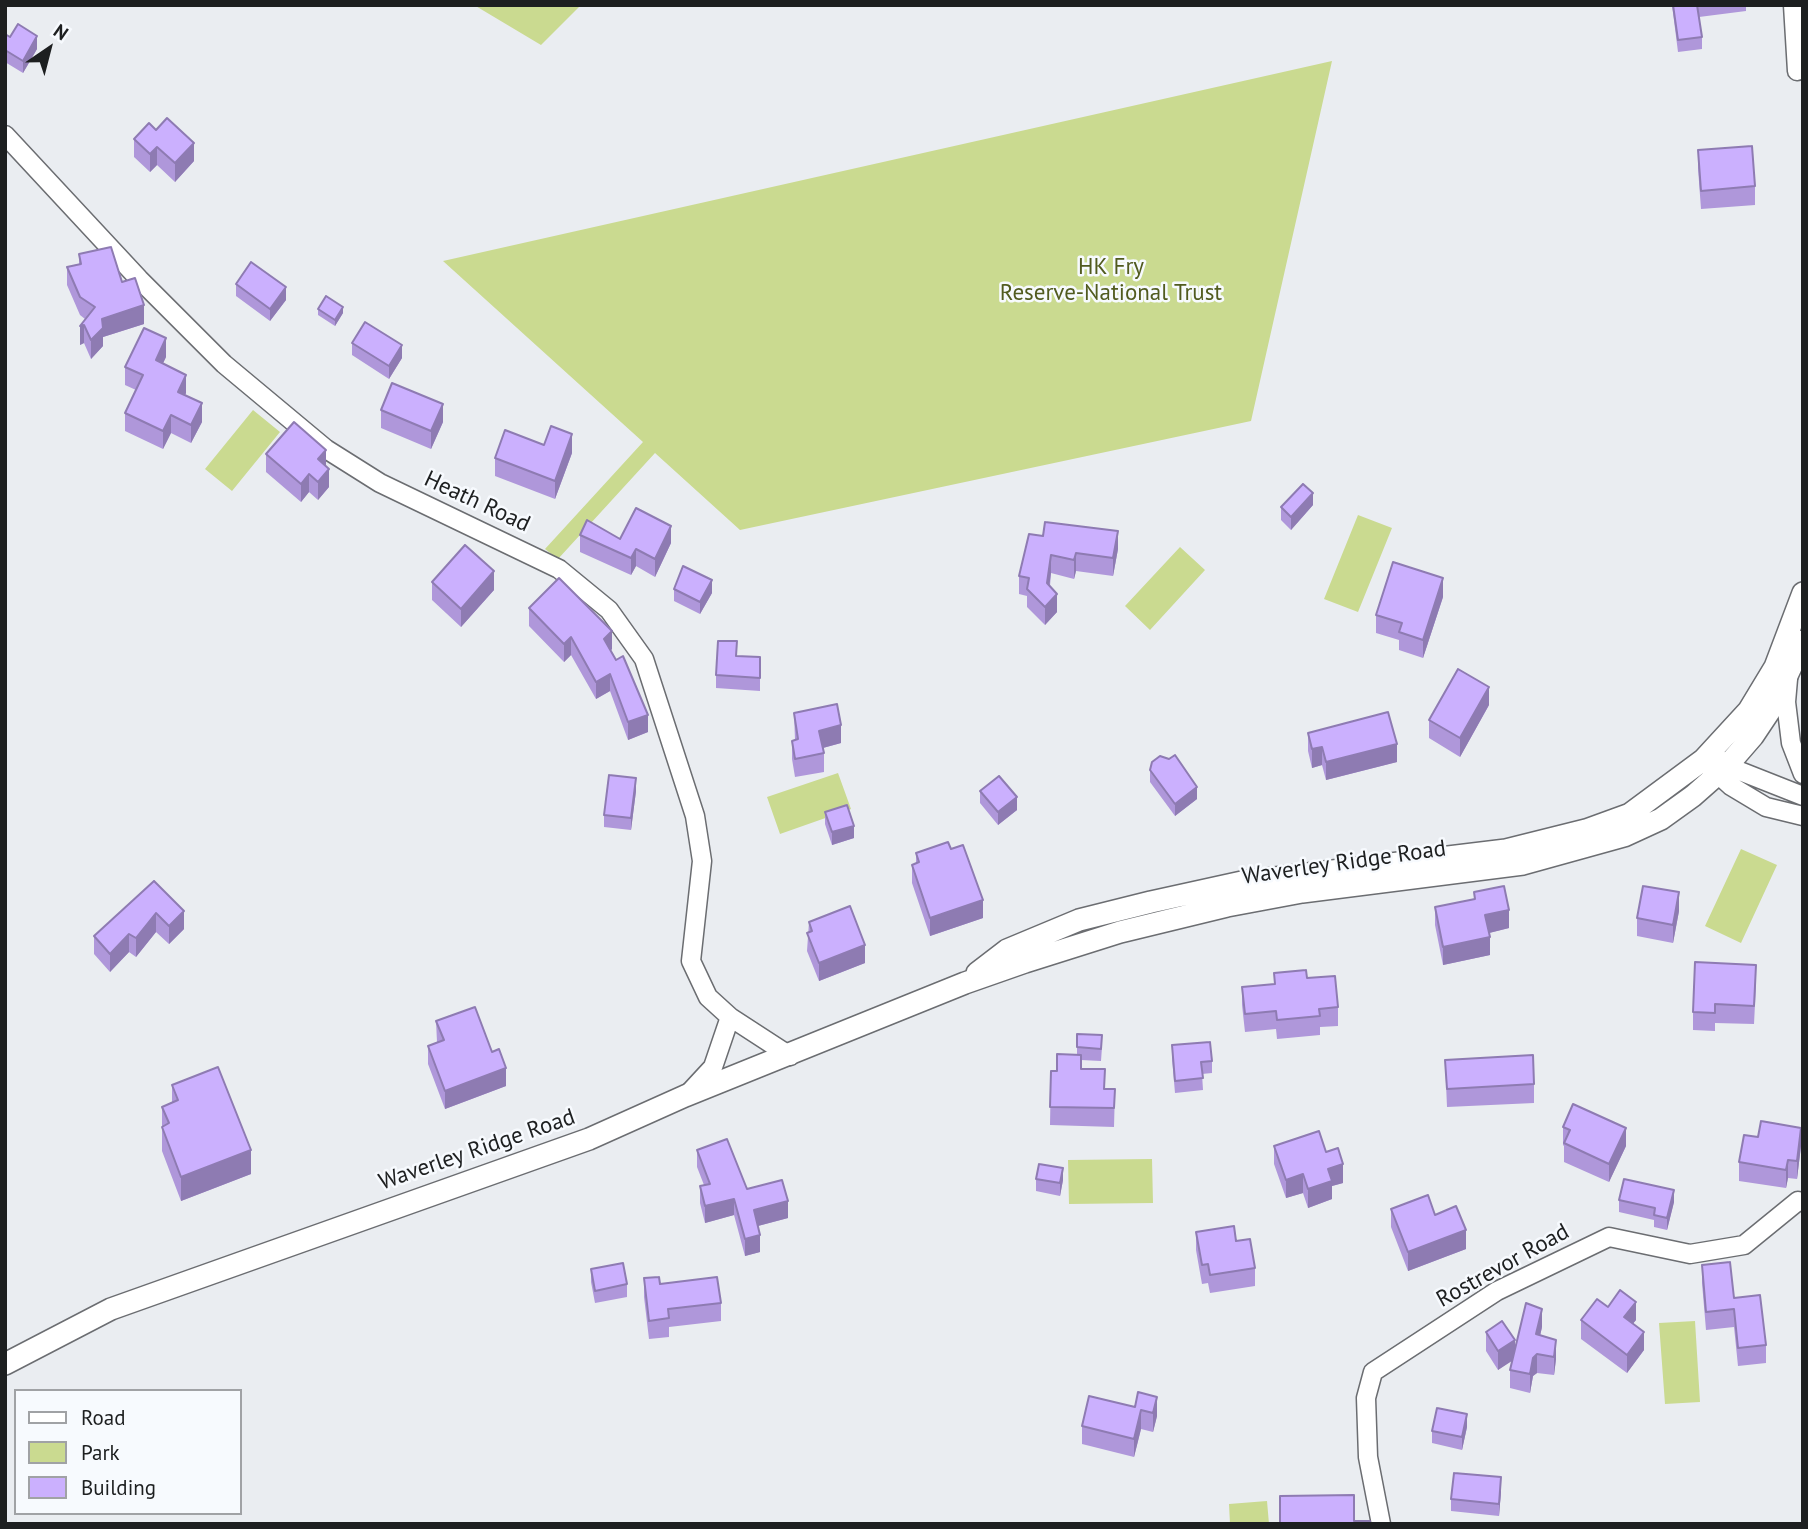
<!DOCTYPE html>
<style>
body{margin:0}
#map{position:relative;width:1808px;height:1529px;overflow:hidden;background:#eaedf1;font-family:"PT Sans",sans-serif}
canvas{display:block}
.frame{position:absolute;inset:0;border:7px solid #1d1f20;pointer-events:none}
.legend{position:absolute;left:14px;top:1389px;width:228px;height:126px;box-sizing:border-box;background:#f7fafe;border:2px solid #a0a2a5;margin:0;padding:9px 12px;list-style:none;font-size:21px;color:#1d1f20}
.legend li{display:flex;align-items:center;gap:14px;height:35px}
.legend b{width:35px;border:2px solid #a0a2a5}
.north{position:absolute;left:14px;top:14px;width:70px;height:70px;-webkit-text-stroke:5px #f7fafe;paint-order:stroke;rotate:35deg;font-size:19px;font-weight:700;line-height:28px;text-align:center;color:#1d1f20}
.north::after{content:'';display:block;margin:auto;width:24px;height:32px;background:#1d1f20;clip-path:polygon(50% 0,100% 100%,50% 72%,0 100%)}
</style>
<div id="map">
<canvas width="1808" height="1529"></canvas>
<div class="frame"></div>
<ul class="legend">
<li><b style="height:9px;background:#fff"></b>Road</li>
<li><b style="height:19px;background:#cada90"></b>Park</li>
<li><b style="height:19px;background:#cbb0fe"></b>Building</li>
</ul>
<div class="north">N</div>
</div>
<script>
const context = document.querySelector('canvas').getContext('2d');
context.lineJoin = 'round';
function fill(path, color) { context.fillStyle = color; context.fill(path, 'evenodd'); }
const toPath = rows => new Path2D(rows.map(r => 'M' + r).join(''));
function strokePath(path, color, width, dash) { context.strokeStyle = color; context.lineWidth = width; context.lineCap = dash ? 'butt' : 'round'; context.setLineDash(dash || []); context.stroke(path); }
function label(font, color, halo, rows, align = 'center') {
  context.font = font + ' "PT Sans",sans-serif'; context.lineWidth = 5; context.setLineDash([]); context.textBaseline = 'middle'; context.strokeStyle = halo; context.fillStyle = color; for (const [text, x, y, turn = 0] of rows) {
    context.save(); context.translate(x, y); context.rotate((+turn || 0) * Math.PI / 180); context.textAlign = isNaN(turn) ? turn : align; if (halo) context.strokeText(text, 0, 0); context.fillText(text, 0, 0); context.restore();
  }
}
const green = toPath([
 [474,5,581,5,541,45],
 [1332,61,1251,421,740,530,655,453,558,559,545,549,643,442,443,261],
 [253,410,280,432,232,491,205,469],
 [1358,515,1392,528,1358,612,1324,599],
 [1180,547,1205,570,1150,630,1125,606],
 [838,773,851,809,780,834,767,797],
 [1741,849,1777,865,1741,943,1705,926],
 [1152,1159,1153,1203,1069,1204,1068,1160],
 [1695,1321,1700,1402,1665,1404,1659,1323],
 [1267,1501,1269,1524,1230,1524,1229,1504]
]);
const minor = toPath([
 [1793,5,1797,71],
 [5,135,139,279,224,364,326,449,380,483,559,569,609,610,644,659,695,816,702,861,691,961,708,997,730,1017,790,1056],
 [1788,679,1786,702,1791,743,1803,774],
 [1719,759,1727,766,1803,796],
 [1709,766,1731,786,1766,807,1803,816],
 [688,1094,713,1067,730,1017],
 [1381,1524,1368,1457,1366,1398,1373,1372,1497,1291,1609,1237,1690,1254,1744,1245,1798,1201,1803,1202]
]);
const major = toPath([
 [977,973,1007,950,1079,920,1151,902,1242,882,1506,850,1586,830,1630,814,1703,760,1749,710,1775,667,1803,593],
 [5,1364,111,1309,589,1139,685,1096,965,983,1025,962,1120,932,1227,906,1302,892,1523,864,1624,836,1661,819,1693,796,1727,766,1753,736,1773,706,1803,641]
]);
const wall = toPath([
 [1672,5,1746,5,1746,11,1699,17,1702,37,1702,49,1678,52],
 [5,34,37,49,23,73,5,62],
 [156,130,194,161,175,182,157,165,150,172,134,157,134,139],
 [1698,150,1755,186,1755,205,1701,209,1698,168],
 [79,254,122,282,144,324,103,337,103,346,91,359,84,343,80,345,85,319,80,315,67,285,67,267,79,264],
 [236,284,286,300,270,321,236,296],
 [318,309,343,313,335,326,318,315],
 [352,343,402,358,389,379,352,355],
 [166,357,163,363,186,393,185,395,202,422,191,443,171,433,163,449,125,431,125,413,136,390,125,385,125,367],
 [381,410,443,422,431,449,381,428],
 [544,445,572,453,555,499,495,476,495,458],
 [266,454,326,466,329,487,318,500,309,492,301,502,266,472],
 [1313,505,1291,530,1281,520,1281,507],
 [1029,534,1118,549,1113,576,1076,571,1074,579,1051,573,1050,586,1057,612,1045,625,1027,607,1027,596,1019,594,1019,576],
 [580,535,620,539,671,543,655,577,636,566,631,575,580,552],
 [432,582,494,590,461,627,432,600],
 [674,589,712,593,700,614,674,601],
 [1443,597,1423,658,1399,650,1399,640,1376,633,1376,615],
 [529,608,612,649,610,651,648,732,628,740,610,691,596,699,571,655,564,662,529,626],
 [736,656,760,657,760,691,716,688,716,675],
 [1489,705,1460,757,1429,738,1429,720],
 [794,713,841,743,823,748,824,753,824,772,795,777,792,759,792,741,795,740],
 [1308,733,1397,762,1326,780,1322,765,1312,768,1308,751],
 [1150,770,1197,799,1175,816,1150,782],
 [636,791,631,830,604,827,604,815],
 [980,791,1017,810,998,825,980,803],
 [825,812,854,838,832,845,825,824],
 [951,849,983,918,930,936,912,883,912,865,916,864,916,853],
 [154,881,184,929,169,944,156,932,136,957,129,952,110,972,94,954,94,936],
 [1474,892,1509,928,1489,933,1490,955,1443,965,1435,925,1435,907,1474,899],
 [1679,911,1673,943,1637,936,1637,918],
 [809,922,865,963,819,981,807,951],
 [1274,973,1307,978,1338,1007,1338,1026,1320,1027,1320,1035,1277,1039,1276,1029,1245,1032,1242,1005,1242,987,1274,984],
 [1756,984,1754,1024,1715,1023,1715,1031,1693,1030,1693,1012],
 [436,1021,506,1086,445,1109,428,1064,428,1046,437,1042],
 [1077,1034,1102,1047,1101,1061,1081,1060,1081,1069,1105,1089,1115,1089,1114,1127,1050,1125,1051,1071,1057,1071,1077,1055],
 [1172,1045,1212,1061,1212,1073,1202,1074,1203,1090,1175,1093,1172,1058],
 [1445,1060,1534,1084,1534,1103,1447,1107],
 [172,1085,251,1174,181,1201,162,1151,162,1107,172,1102],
 [1563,1127,1626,1146,1609,1182,1564,1162,1564,1146,1563,1145],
 [1274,1146,1326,1152,1343,1183,1332,1186,1332,1199,1308,1208,1303,1193,1286,1198,1274,1164],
 [1801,1146,1797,1179,1788,1178,1786,1188,1739,1181,1739,1162],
 [697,1150,747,1189,788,1218,758,1226,760,1252,745,1256,734,1215,705,1223,700,1203,700,1186,704,1185,697,1167],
 [1036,1179,1063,1180,1060,1196,1036,1191],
 [1619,1200,1674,1202,1667,1230,1654,1227,1654,1220,1619,1212],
 [1391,1209,1466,1249,1408,1271,1391,1227],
 [1196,1232,1236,1241,1255,1268,1255,1286,1210,1293,1208,1283,1202,1284,1196,1250],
 [1702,1265,1734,1298,1766,1345,1766,1363,1738,1366,1734,1327,1706,1330,1702,1283],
 [591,1269,627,1284,627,1297,595,1303,591,1282],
 [644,1278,721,1303,721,1321,669,1327,669,1337,649,1339,644,1297],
 [1608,1307,1636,1320,1633,1323,1644,1350,1627,1373,1581,1339,1581,1320],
 [1542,1327,1540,1336,1556,1359,1554,1375,1537,1373,1533,1376,1530,1393,1510,1388,1510,1370,1512,1360,1498,1370,1486,1351,1486,1332,1515,1350],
 [1138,1392,1157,1416,1153,1432,1141,1429,1134,1457,1082,1444,1082,1426,1135,1407],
 [1467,1427,1462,1450,1432,1443,1432,1431],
 [1501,1490,1499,1516,1451,1511,1451,1499]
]);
const shadedWall = toPath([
 [37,36,37,49,23,73,23,61],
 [194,143,194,161,175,182,175,163],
 [157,147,157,165,150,172,150,154],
 [286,287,286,300,270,321,270,309],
 [144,305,144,324,103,337,103,346,91,359,91,340,102,319],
 [343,307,343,313,335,326,335,320],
 [84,325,84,343,80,345,80,326],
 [166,338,166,357,156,378,156,360],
 [402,345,402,358,389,379,389,366],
 [186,375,186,393,178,410,178,392],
 [202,403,202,422,191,443,191,425],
 [443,404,443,422,431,449,431,431],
 [171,415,171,433,163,449,163,431],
 [572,434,572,453,555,499,555,481],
 [326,450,326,469,318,459],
 [329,469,329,487,318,500,318,482],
 [309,474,309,492,301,502,301,484],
 [1313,493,1313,505,1291,530,1291,517],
 [671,526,671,543,655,577,655,559],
 [1118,531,1118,549,1113,576,1113,558],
 [636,549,636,566,631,575,631,558],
 [1076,553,1076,571,1074,579,1074,560],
 [1051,555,1051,573,1047,602,1047,583],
 [494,571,494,590,461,627,461,609],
 [1443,578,1443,597,1423,658,1423,640],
 [712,580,712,593,700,614,700,602],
 [1057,594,1057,612,1045,625,1045,607],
 [612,631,612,649,604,657,604,639],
 [571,637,571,655,564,662,564,644],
 [610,674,610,691,596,699,596,682],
 [1489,687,1489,705,1460,757,1460,738],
 [648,715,648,732,628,740,628,722],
 [841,725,841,743,819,749,819,731],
 [1397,744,1397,762,1326,780,1326,762],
 [1322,747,1322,765,1312,768,1312,749],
 [636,778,636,791,631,830,631,818],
 [1197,787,1197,799,1175,816,1175,804],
 [1017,797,1017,810,998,825,998,812],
 [854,826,854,838,832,845,832,832],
 [1679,892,1679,911,1673,943,1673,925],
 [983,900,983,918,930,936,930,918],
 [1509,910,1509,928,1485,934,1485,915],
 [184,911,184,929,169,944,169,926],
 [156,913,156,932,136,957,136,938],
 [129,934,129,952,110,972,110,954],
 [1490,937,1490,955,1443,965,1443,947],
 [865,945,865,963,819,981,819,963],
 [506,1068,506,1086,445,1109,445,1091],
 [1626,1128,1626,1146,1609,1182,1609,1164],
 [1801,1128,1801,1146,1797,1179,1797,1161],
 [251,1150,251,1174,181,1201,181,1177],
 [1788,1160,1788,1178,1786,1188,1786,1170],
 [1343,1164,1343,1183,1332,1186,1332,1199,1308,1208,1308,1189,1328,1169],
 [1063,1168,1063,1180,1060,1196,1060,1183],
 [1303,1174,1303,1193,1286,1198,1286,1180],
 [1674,1190,1674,1202,1667,1230,1667,1218],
 [734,1199,734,1215,705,1223,705,1206],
 [788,1201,788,1218,754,1227,754,1210],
 [1466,1230,1466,1249,1408,1271,1408,1252],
 [760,1235,760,1252,745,1256,745,1239],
 [1636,1302,1636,1320,1624,1335,1624,1317],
 [1542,1309,1542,1327,1536,1353,1536,1334],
 [1644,1332,1644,1350,1627,1373,1627,1355],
 [1515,1340,1515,1359,1498,1370,1498,1351],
 [1556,1340,1556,1359,1554,1375,1554,1357],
 [1537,1354,1537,1373,1533,1376,1530,1393,1530,1374,1533,1358],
 [1157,1397,1157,1416,1153,1432,1153,1413],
 [1141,1410,1141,1429,1134,1457,1134,1439],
 [1467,1414,1467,1427,1462,1450,1462,1437],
 [1501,1477,1501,1490,1499,1516,1499,1504]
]);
const building = toPath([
 [1673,5,1697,5,1702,37,1678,40,1673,5],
 [18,24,37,36,23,61,5,50,5,34,10,37,18,24],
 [167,118,194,143,175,163,157,147,150,154,134,139,149,123,156,130,167,118],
 [1752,146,1755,186,1701,191,1698,150,1752,146],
 [111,247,122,282,135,278,144,305,102,319,103,328,91,340,84,325,80,326,95,307,80,297,67,267,81,264,79,254,111,247],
 [251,262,286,287,270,309,236,284,251,262],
 [326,296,343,307,335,320,318,309,326,296],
 [365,322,402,345,389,366,352,343,365,322],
 [144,328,166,338,156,360,186,375,178,392,202,403,191,425,171,415,163,431,125,413,143,375,125,367,144,328],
 [392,383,443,404,431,431,381,410,392,383],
 [294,422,326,450,318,459,329,469,318,482,309,474,301,484,266,454,294,422],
 [551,426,572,434,555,481,495,458,505,430,544,445,551,426],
 [1303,484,1313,493,1291,517,1281,507,1303,484],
 [636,508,671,526,655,559,636,549,631,558,580,535,587,520,620,539,636,508],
 [1045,522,1118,531,1113,558,1076,553,1074,560,1051,555,1047,583,1057,594,1045,607,1027,589,1029,578,1019,576,1029,534,1043,536,1045,522],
 [465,545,494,571,461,609,432,582,465,545],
 [1393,562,1443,578,1423,640,1399,632,1402,623,1376,615,1393,562],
 [683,566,712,580,700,602,674,589,683,566],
 [559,578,612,631,604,639,616,660,623,656,648,715,628,722,610,674,596,682,571,637,564,644,529,608,559,578],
 [718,641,737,641,736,656,760,657,760,678,716,675,718,641],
 [1458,669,1489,687,1460,738,1429,720,1458,669],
 [837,704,841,725,819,731,824,753,795,759,792,741,798,739,794,713,837,704],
 [1388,712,1397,744,1326,762,1322,747,1312,749,1308,733,1388,712],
 [1175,755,1197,787,1175,804,1150,770,1152,762,1160,756,1169,759,1175,755],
 [609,775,636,778,631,818,604,815,609,775],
 [999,776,1017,797,998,812,980,791,999,776],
 [847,805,854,826,832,832,825,812,847,805],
 [948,842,951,849,963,845,983,900,930,918,912,865,919,862,916,853,948,842],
 [154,881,184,911,169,926,156,913,136,938,129,934,110,954,94,936,154,881],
 [1504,886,1509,910,1485,915,1490,937,1443,947,1435,907,1475,899,1474,892,1504,886],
 [1643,886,1679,892,1673,925,1637,918,1643,886],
 [850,906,865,945,819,963,807,933,812,931,809,922,850,906],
 [1695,962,1756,965,1754,1006,1715,1004,1715,1013,1693,1012,1695,962],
 [1306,970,1307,978,1335,976,1338,1007,1319,1009,1320,1016,1277,1020,1276,1011,1245,1014,1242,987,1275,984,1274,973,1306,970],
 [475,1007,492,1052,499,1049,506,1068,445,1091,428,1046,444,1040,436,1021,475,1007],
 [1077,1034,1102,1035,1101,1049,1077,1047,1077,1034],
 [1210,1042,1212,1061,1201,1062,1203,1078,1175,1081,1172,1045,1210,1042],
 [1057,1054,1081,1055,1081,1069,1105,1069,1104,1089,1115,1089,1114,1108,1050,1107,1051,1071,1057,1071,1057,1054],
 [1533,1055,1534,1084,1447,1089,1445,1060,1533,1055],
 [218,1067,251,1150,181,1177,162,1127,169,1123,162,1107,178,1100,172,1085,218,1067],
 [1573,1104,1626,1128,1609,1164,1564,1143,1570,1130,1563,1127,1573,1104],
 [1761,1121,1801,1128,1797,1161,1788,1160,1786,1170,1739,1162,1744,1135,1758,1137,1761,1121],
 [1319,1131,1326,1152,1338,1148,1343,1164,1328,1169,1332,1181,1308,1189,1303,1174,1286,1180,1274,1146,1319,1131],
 [727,1139,747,1189,782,1180,788,1201,754,1210,760,1235,745,1239,734,1199,705,1206,700,1186,710,1184,697,1150,727,1139],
 [1039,1164,1063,1168,1060,1183,1036,1179,1039,1164],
 [1624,1179,1674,1190,1667,1218,1654,1215,1655,1208,1619,1200,1624,1179],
 [1428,1195,1435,1215,1456,1206,1466,1230,1408,1252,1391,1209,1428,1195],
 [1234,1226,1236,1241,1250,1239,1255,1268,1210,1275,1208,1264,1202,1265,1196,1232,1234,1226],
 [1730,1262,1734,1298,1760,1295,1766,1345,1738,1348,1734,1309,1706,1312,1702,1265,1730,1262],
 [623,1263,627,1284,595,1291,591,1269,623,1263],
 [659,1277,660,1284,717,1277,721,1303,668,1309,669,1318,649,1321,644,1278,659,1277],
 [1620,1290,1636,1302,1624,1317,1644,1332,1627,1355,1581,1320,1597,1299,1608,1307,1620,1290],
 [1526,1303,1542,1309,1536,1334,1556,1340,1554,1357,1537,1354,1533,1358,1530,1374,1510,1370,1526,1303],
 [1502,1321,1515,1340,1498,1351,1486,1332,1502,1321],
 [1138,1392,1157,1397,1153,1413,1141,1410,1134,1439,1082,1426,1089,1396,1135,1407,1138,1392],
 [1437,1408,1467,1414,1462,1437,1432,1431,1437,1408],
 [1454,1473,1501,1477,1499,1504,1451,1499,1454,1473],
 [1354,1495,1354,1521,1370,1521,1370,1524,1280,1524,1280,1496,1354,1495]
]);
const parkNames = [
 ["HK Fry",1111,267],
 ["Reserve-National Trust",1111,293]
];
const streetNames = [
 ["Heath Road",477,502,25],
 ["Waverley Ridge Road",1344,863,-8],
 ["Waverley Ridge Road",477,1150,-19],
 ["Rostrevor Road",1503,1266,-29]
];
fill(green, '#cada90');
strokePath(minor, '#6b6d71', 21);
strokePath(major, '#6b6d71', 24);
strokePath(minor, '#fff', 18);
strokePath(major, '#fff', 21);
fill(wall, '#af97da');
fill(shadedWall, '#8e7bb2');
fill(building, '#cbb0fe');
strokePath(building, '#8e7bb2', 2);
label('23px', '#515b1f', '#f7fafe', parkNames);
label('23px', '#1d1f20', '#f7fafe', streetNames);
</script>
